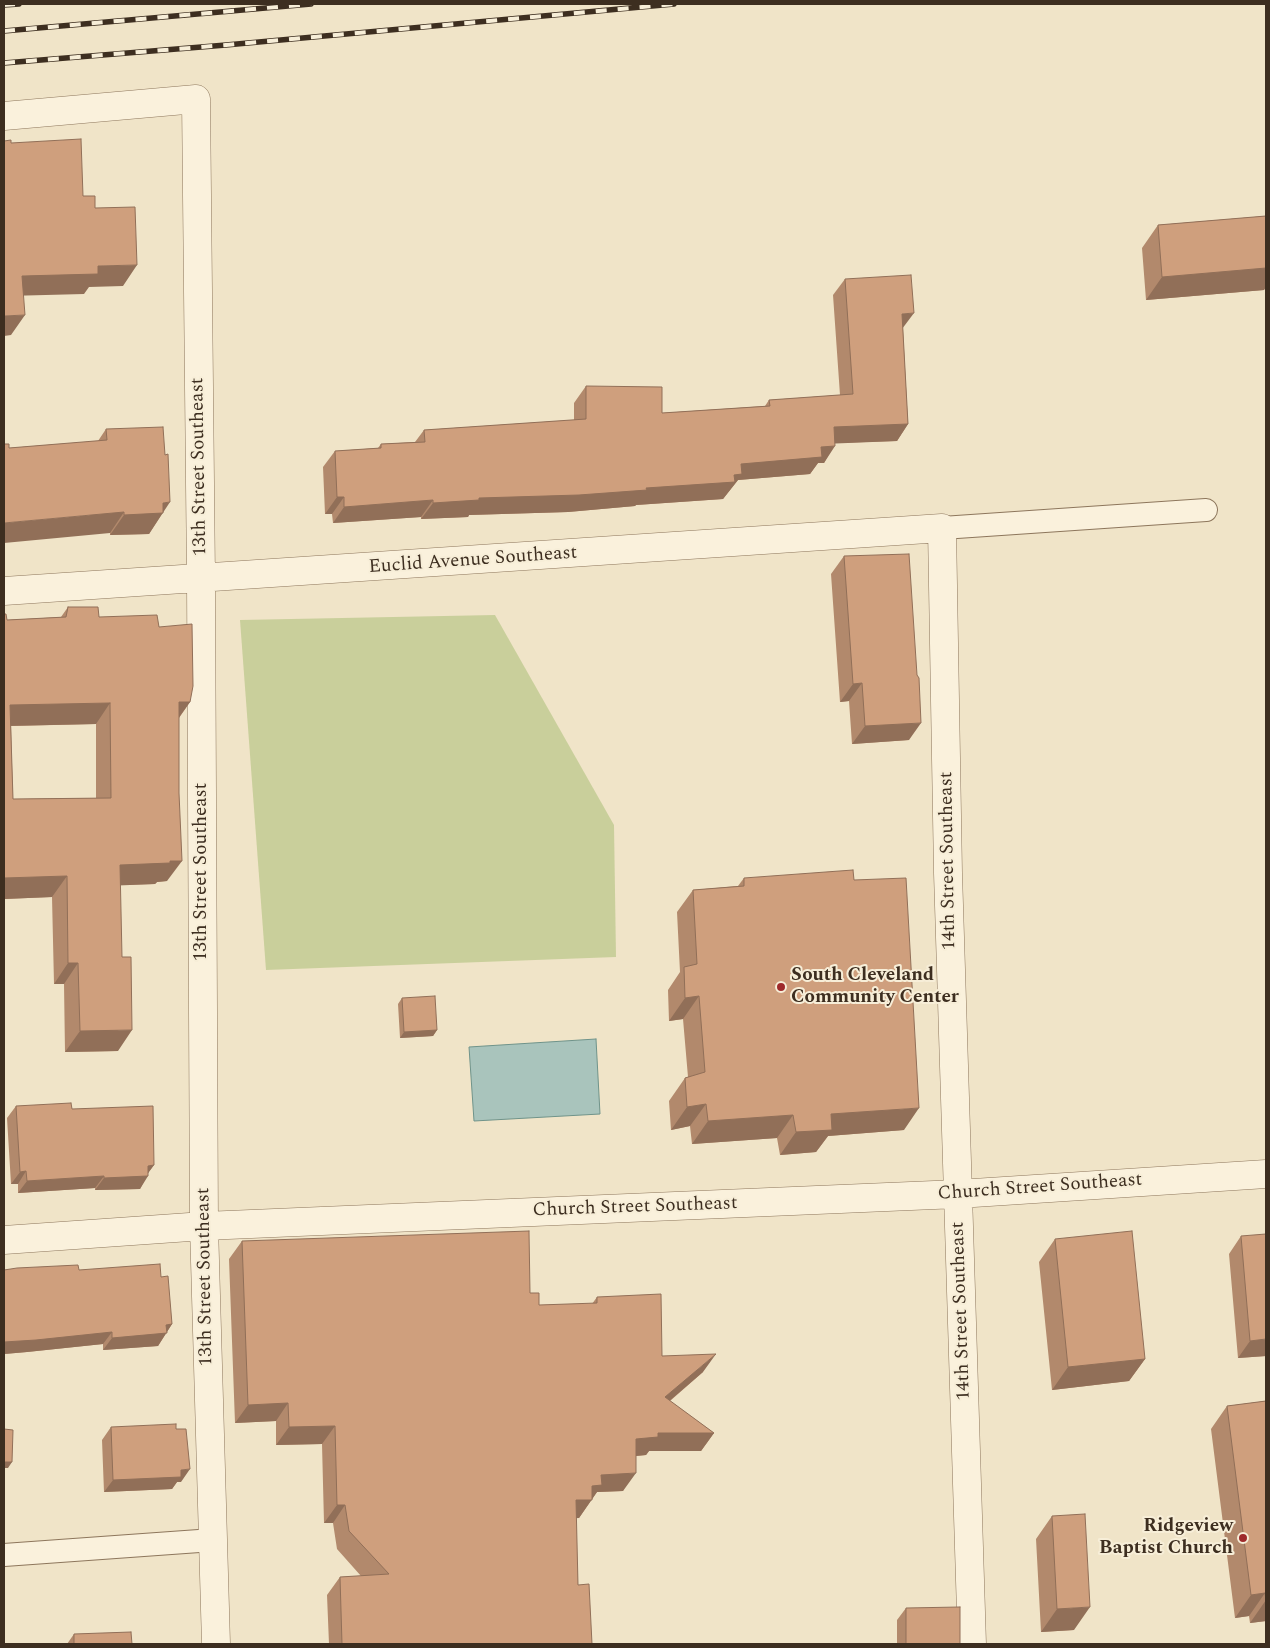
<!DOCTYPE html>
<style>
body{margin:0}
#map{position:relative;width:1270px;height:1648px;overflow:hidden;background:#f0e4c8;font-family:Spectral,serif}
canvas{display:block}
.frame{position:absolute;inset:0;border:5px solid #3d2e20;pointer-events:none}
</style>
<div id="map">
<canvas width="1270" height="1648"></canvas>
<div class="frame"></div>
</div>
<script>
const context = document.querySelector('canvas').getContext('2d');
context.lineJoin = 'round';
function fill(path, color) { context.fillStyle = color; context.fill(path, 'evenodd'); }
const toPath = rows => new Path2D(rows.map(r => 'M' + r).join(''));
function strokePath(path, color, width, dash) { context.strokeStyle = color; context.lineWidth = width; context.lineCap = dash ? 'butt' : 'round'; context.setLineDash(dash || []); context.stroke(path); }
function label(font, color, halo, rows, align = 'center') {
  context.font = font + ' Spectral,serif'; context.lineWidth = 4; context.setLineDash([]); context.textBaseline = 'middle'; context.strokeStyle = halo; context.fillStyle = color; for (const [text, x, y, turn = 0] of rows) {
    context.save(); context.translate(x, y); context.rotate((+turn || 0) * Math.PI / 180); context.textAlign = isNaN(turn) ? turn : align; if (halo) context.strokeText(text, 0, 0); context.fillText(text, 0, 0); context.restore();
  }
}
const green = toPath([
 [495,615,614,825,616,957,266,970,240,620]
]);
const water = toPath([
 [596,1039,600,1114,474,1121,469,1047,596,1039]
]);
const service = toPath([
 [942,528,1206,510],
 [4,1555,213,1540]
]);
const minor = toPath([
 [4,116,196,99,201,579,204,1226,216,1644],
 [4,591,942,528,948,873,972,1644],
 [4,1240,204,1226,958,1194,1266,1174]
]);
const rail = toPath([
 [4,5,19,4],
 [4,31,311,4],
 [4,63,226,45,674,4]
]);
const wall = toPath([
 [1266,216,1266,287,1264,290,1146,300,1142,248,1158,225],
 [845,279,903,329,908,424,897,441,835,443,824,463,818,463,810,474,738,480,723,499,636,505,635,506,568,512,469,515,468,517,421,519,421,517,333,523,332,514,325,514,323,467,335,451,378,448,381,444,415,442,424,430,574,420,574,403,586,386,662,413,765,406,769,400,840,395,833,295],
 [106,429,163,512,149,534,110,535,110,533,9,448,98,441],
 [844,556,917,675,909,740,852,744,849,701,840,702,831,574],
 [68,607,99,617,159,627,190,702,179,718,167,881,157,882,155,884,120,885,118,1051,65,1052,64,984,54,984,52,897,4,899,7,620,61,617],
 [96,724,96,798,13,799,11,726],
 [744,878,854,880,904,1130,828,1136,816,1152,780,1155,777,1138,692,1144,690,1126,671,1130,669,1101,685,1078,688,1077,683,1019,669,1021,668,990,680,972,677,912,693,890,738,886],
 [402,998,437,1030,433,1036,400,1038,398,1004],
 [16,1106,72,1109,154,1165,148,1173,140,1189,95,1190,95,1188,18,1193,18,1184,11,1184,7,1118],
 [1241,1236,1266,1356,1238,1358,1229,1254],
 [1055,1239,1145,1359,1129,1381,1052,1390,1039,1262],
 [242,1241,530,1293,539,1305,592,1304,597,1297,662,1356,703,1372,670,1401,714,1433,701,1451,649,1451,646,1455,636,1456,623,1491,597,1492,579,1518,576,1518,578,1585,592,1644,329,1644,327,1595,340,1577,361,1576,337,1549,333,1523,324,1523,322,1444,276,1445,276,1421,235,1423,229,1259],
 [4,1270,79,1270,161,1277,172,1324,158,1346,103,1350,103,1344,27,1352,4,1354],
 [1266,1401,1266,1621,1250,1623,1249,1616,1235,1618,1211,1429,1227,1406],
 [111,1427,176,1429,181,1482,177,1482,172,1489,104,1492,102,1440],
 [1052,1516,1074,1630,1041,1632,1036,1539],
 [906,1608,960,1644,897,1644,897,1620],
 [74,1634,74,1644,67,1644]
]);
const shadedWall = toPath([
 [137,265,123,286,89,287,84,294,7,296,22,276,98,266],
 [1266,268,1266,287,1264,290,1146,300,1162,277],
 [914,313,902,329,902,314],
 [25,315,11,335,4,336,4,316],
 [908,424,897,441,823,444,834,427],
 [835,446,824,463,818,463,810,474,738,480,723,499,636,505,635,506,568,512,469,515,468,517,421,519,433,503,479,498,646,488,741,464,821,447],
 [337,497,344,497,332,514,325,514],
 [433,500,421,517,333,523,344,507],
 [170,502,149,534,110,535,124,515,163,503],
 [124,512,110,533,4,543,4,523],
 [862,683,849,701,840,702,853,684],
 [179,702,190,702,175,723],
 [110,703,96,724,4,726,10,705],
 [921,723,909,740,852,744,865,726],
 [170,861,182,861,167,881,157,882,155,884,105,886,120,865],
 [67,876,52,897,4,899,4,878],
 [68,963,78,963,64,984,54,984],
 [699,996,683,1019,669,1021,685,998],
 [132,1030,118,1051,65,1052,80,1031],
 [437,1030,433,1036,400,1038,404,1032],
 [706,1104,690,1126,671,1130,687,1107],
 [919,1108,904,1130,828,1136,816,1152,780,1155,796,1132,831,1114],
 [793,1115,777,1138,692,1144,708,1121],
 [154,1165,146,1176,148,1176,140,1189,95,1190,104,1178,148,1166],
 [26,1171,18,1184,11,1184,20,1172],
 [104,1176,95,1188,18,1193,27,1181],
 [172,1324,158,1346,103,1350,112,1338,166,1325],
 [112,1332,103,1344,27,1352,4,1354,4,1342],
 [1266,1339,1266,1356,1238,1358,1250,1341],
 [716,1354,703,1372,653,1415,665,1397],
 [1145,1359,1129,1381,1052,1390,1068,1367],
 [288,1403,276,1421,235,1423,248,1405],
 [335,1426,322,1444,276,1445,289,1427],
 [658,1433,714,1433,701,1451,649,1451,646,1455,624,1457,636,1439],
 [4,1462,12,1462,8,1468,4,1468],
 [190,1469,181,1482,177,1482,172,1489,104,1492,113,1480,181,1470],
 [636,1473,623,1491,597,1492,579,1518,563,1519,576,1500,592,1486,601,1475],
 [337,1505,345,1505,333,1523,324,1523],
 [1265,1593,1249,1616,1235,1618,1251,1595],
 [1266,1600,1266,1621,1250,1623],
 [1090,1607,1074,1630,1041,1632,1057,1609]
]);
const building = toPath([
 [81,139,83,196,95,196,95,208,135,207,137,265,98,266,98,274,22,276,25,315,4,316,4,141,11,140,11,143,81,139],
 [1266,216,1266,268,1162,277,1158,225,1266,216],
 [911,275,914,313,902,314,908,424,834,427,835,446,821,447,822,457,741,464,742,474,734,475,735,482,646,488,647,490,579,495,479,498,479,500,433,503,433,500,344,507,344,497,337,497,335,451,381,448,381,444,425,442,424,430,586,419,586,386,662,387,662,413,770,406,769,400,853,394,845,279,911,275],
 [163,427,165,455,168,454,170,502,163,503,163,513,124,515,124,512,4,523,4,444,9,444,9,448,107,440,106,429,163,427],
 [909,554,917,675,919,678,921,723,865,726,862,683,853,684,844,556,909,554],
 [68,607,98,607,99,617,157,615,159,627,192,624,193,686,190,702,179,702,179,793,182,861,170,861,170,863,120,865,122,957,131,957,132,1030,80,1031,78,963,68,963,67,876,4,878,4,614,6,614,7,620,66,617,68,607],
 [110,703,111,798,13,799,10,705,110,703],
 [853,870,854,880,906,878,919,1108,831,1114,832,1130,796,1132,793,1115,708,1121,706,1104,687,1107,685,1078,705,1072,699,996,685,998,684,967,697,964,693,890,744,886,744,878,853,870],
 [435,996,437,1030,404,1032,402,998,435,996],
 [71,1103,72,1109,153,1106,154,1165,148,1166,148,1176,104,1178,104,1176,27,1181,26,1171,20,1172,16,1106,71,1103],
 [529,1231,530,1293,539,1293,539,1305,597,1303,597,1297,661,1294,662,1356,716,1354,665,1397,714,1433,658,1433,658,1437,636,1439,636,1473,601,1475,602,1485,592,1486,592,1500,576,1500,578,1585,589,1584,592,1644,342,1644,340,1577,389,1574,349,1531,345,1505,337,1505,335,1426,289,1427,288,1403,248,1405,242,1241,529,1231],
 [1132,1231,1145,1359,1068,1367,1055,1239,1132,1231],
 [1266,1234,1266,1339,1250,1341,1241,1236,1266,1234],
 [160,1264,161,1277,168,1276,172,1324,166,1325,167,1333,112,1338,112,1332,36,1340,4,1342,4,1270,17,1268,78,1265,79,1270,160,1264],
 [1266,1401,1266,1600,1265,1593,1251,1595,1227,1406,1266,1401],
 [176,1424,176,1429,186,1429,190,1469,181,1470,181,1477,113,1480,111,1427,176,1424],
 [4,1429,13,1430,12,1462,4,1462,4,1429],
 [1085,1514,1090,1607,1057,1609,1052,1516,1085,1514],
 [960,1607,960,1644,906,1644,906,1608,960,1607],
 [131,1632,132,1644,74,1644,74,1634,131,1632]
]);
const markers = [
 [781,987,5,"#9e2a2b"],
 [1243,1538,5,"#9e2a2b"]
];
const streetNames = [
 ["13th Street Southeast",200,467,-91],
 ["Euclid Avenue Southeast",473,561,-4],
 ["14th Street Southeast",949,861,-91],
 ["13th Street Southeast",202,872,-90],
 ["Church Street Southeast",1040,1188,-4],
 ["Church Street Southeast",635,1208,-2],
 ["13th Street Southeast",206,1277,-91],
 ["14th Street Southeast",962,1311,-92]
];
const poiNames = [
 ["South Cleveland",791,976],
 ["Community Center",791,998],
 ["Ridgeview",1233,1527,"right"],
 ["Baptist Church",1233,1549,"right"]
];
fill(green, '#c9cf9b');
fill(water, '#a9c4bc');
strokePath(water, '#6f938a', 1);
strokePath(service, '#8d765c', 24);
strokePath(minor, '#8d765c', 29);
strokePath(service, '#faf1dc', 22);
strokePath(minor, '#faf1dc', 28);
strokePath(rail, '#3d2e20', 5.5);
strokePath(rail, '#f7eed8', 4, [11]);
fill(wall, '#b2896c');
fill(shadedWall, '#916f58');
fill(building, '#cf9f7d');
strokePath(building, '#916f58', 1);
for (const [x, y, r, color] of markers) { const dot = new Path2D(); dot.arc(x, y, r, 0, 2 * Math.PI); context.fillStyle = color; context.fill(dot); strokePath(dot, '#f7eed8', 2); }
label('19px', '#3d2e20', '#f7eed8', streetNames);
label('bold 19px', '#3d2e20', '#f7eed8', poiNames, 'left');
</script>
